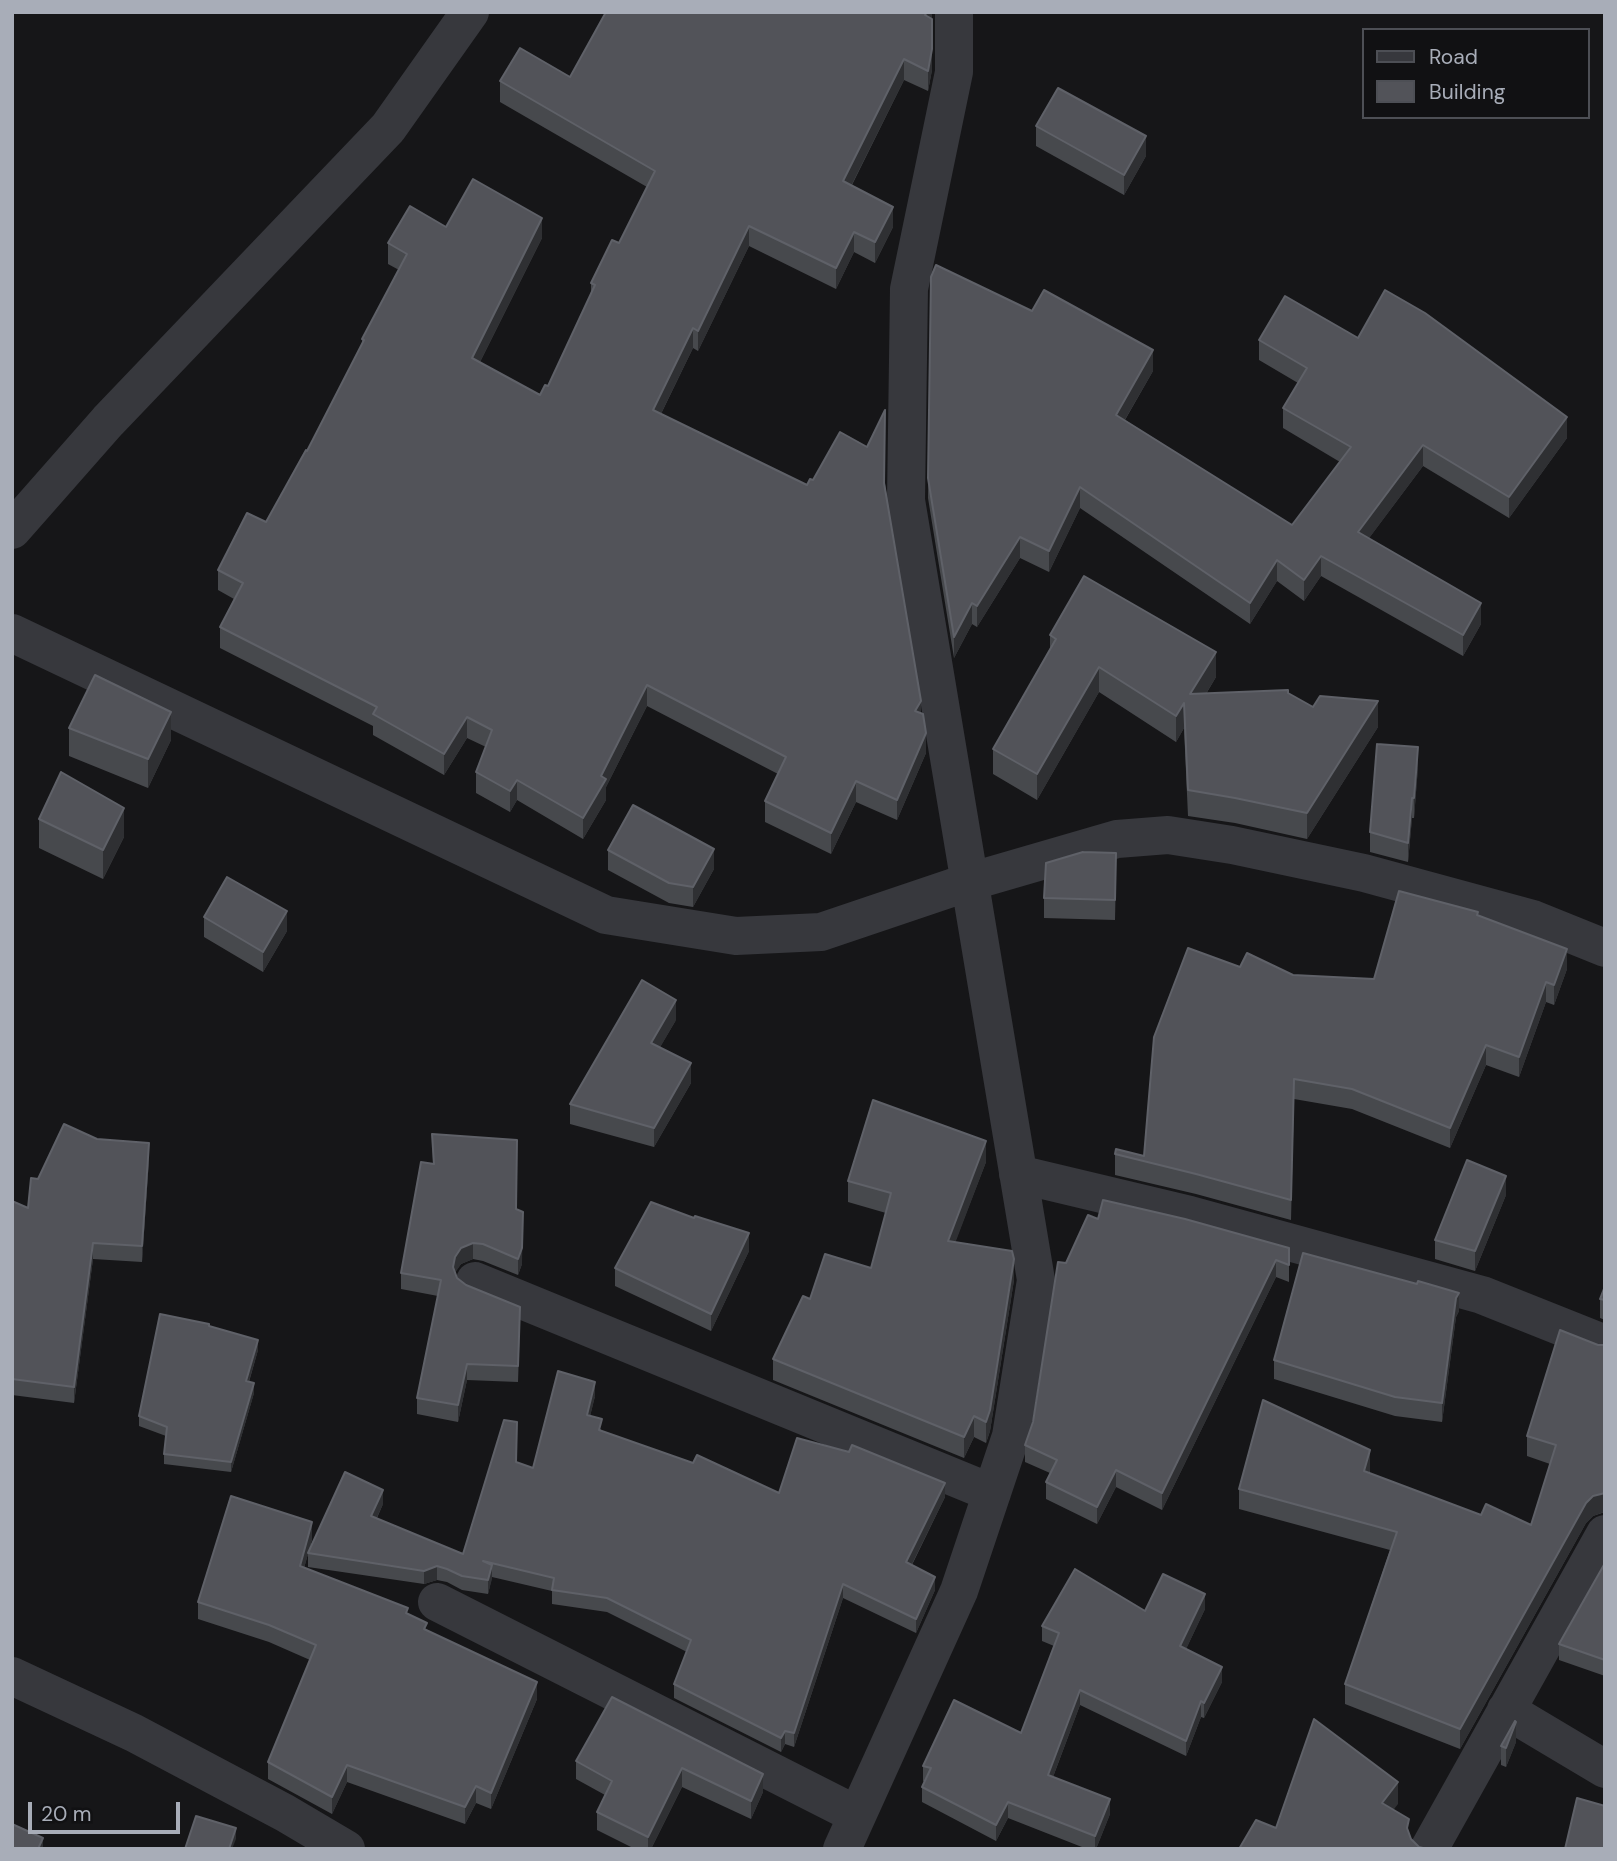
<!DOCTYPE html>
<style>
body{margin:0}
#map{position:relative;width:1617px;height:1861px;overflow:hidden;background:#161618;font-family:"DM Sans",sans-serif}
canvas{display:block}
.frame{position:absolute;inset:0;border:14px solid #a8adb8;pointer-events:none}
.legend{position:absolute;left:1362px;top:28px;width:228px;height:91px;box-sizing:border-box;background:#111113;border:2px solid #4d4f55;margin:0;padding:9px 12px;list-style:none;font-size:21px;color:#a8adb8}
.legend li{display:flex;align-items:center;gap:14px;height:35px}
.legend b{width:35px;border:2px solid #4d4f55}
.scale{position:absolute;left:28px;top:1802px;width:152px;height:32px;box-sizing:border-box;border:4px solid #a8adb8;border-top:0;padding-left:9px;font-size:21px;line-height:24px;white-space:nowrap;color:#a8adb8;-webkit-text-stroke:5px #111113;paint-order:stroke}
</style>
<div id="map">
<canvas width="1617" height="1861"></canvas>
<div class="frame"></div>
<ul class="legend">
<li><b style="height:9px;background:#37383d"></b>Road</li>
<li><b style="height:19px;background:#525359"></b>Building</li>
</ul>
<div class="scale">20 m</div>
</div>
<script>
const context = document.querySelector('canvas').getContext('2d');
context.lineJoin = 'round';
const toPath = rows => new Path2D(rows.map(r => 'M' + r).join(''));
function strokePath(path, color, width, dash) { context.strokeStyle = color; context.lineWidth = width; context.lineCap = dash ? 'butt' : 'round'; context.setLineDash(dash || []); context.stroke(path); }
function fill(path, color) { context.fillStyle = color; context.fill(path, 'evenodd'); }
const street = toPath([
 [12,530,108,421,388,128,470,12],
 [12,633,606,915,736,936,821,932,969,882,1117,839,1168,835,1232,845,1364,873,1533,919,1605,948],
 [1018,1174,1190,1215,1482,1295,1605,1344],
 [475,1281,992,1493],
 [437,1602,857,1815],
 [12,1676,134,1733,285,1813,346,1849],
 [1506,1710,1605,1769],
 [842,1849,959,1591,1011,1436,1036,1280,906,500,909,289,954,72,954,12],
 [1429,1849,1605,1534]
]);
const wall = toPath([
 [932,12,932,70,928,91,904,80,852,185,893,227,875,263,854,252,836,289,749,246,698,351,693,348,661,414,807,485,813,480,885,484,921,713,926,753,897,820,856,802,831,854,765,822,765,801,778,774,647,706,606,787,606,800,583,839,517,800,510,812,476,793,476,772,486,747,467,738,444,775,373,735,373,726,220,648,220,627,234,599,218,590,218,570,266,522,307,451,362,344,362,339,399,270,388,264,388,243,446,227,542,238,480,362,540,395,548,386,591,293,591,283,619,243,647,187,500,102,500,81,570,77],
 [1036,126,1146,156,1124,195,1036,146],
 [931,277,1032,311,1153,371,1125,420,1292,525,1340,462,1283,428,1283,408,1298,383,1259,360,1259,340,1358,338,1567,438,1509,518,1423,466,1369,538,1481,624,1463,656,1321,576,1304,601,1277,581,1250,624,1080,508,1049,572,1020,558,977,627,972,624,954,658,928,498],
 [1050,635,1216,677,1206,694,1288,693,1313,707,1378,727,1307,839,1235,823,1188,816,1184,728,1176,742,1099,692,1037,800,993,774,993,749,1050,650],
 [69,728,171,740,148,788,69,756],
 [1418,767,1414,818,1412,818,1408,862,1370,852,1370,832],
 [39,819,124,837,103,879,39,848],
 [608,850,714,869,693,907,669,903,608,870],
 [1116,873,1115,920,1044,918,1044,898],
 [1478,915,1567,969,1554,1005,1546,1002,1519,1077,1486,1065,1450,1148,1352,1109,1294,1099,1291,1220,1196,1194,1115,1175,1115,1154,1144,1156,1240,967,1293,975,1374,979],
 [204,917,287,931,263,972,204,937],
 [676,1020,660,1047,691,1083,654,1147,570,1124,570,1104],
 [432,1134,516,1209,522,1264,518,1275,483,1261,473,1259,461,1264,455,1272,457,1278,466,1285,520,1323,518,1382,467,1380,458,1422,417,1414,417,1398,438,1296,401,1289,401,1273,433,1164],
 [97,1139,149,1159,142,1262,93,1259,74,1403,12,1395,12,1201,28,1208,38,1179],
 [986,1162,955,1242,1014,1280,990,1431,986,1443,974,1437,964,1458,773,1380,773,1359,810,1299,871,1268,886,1213,848,1202,848,1181],
 [1506,1195,1475,1271,1435,1259,1435,1240],
 [1098,1219,1289,1248,1289,1282,1276,1277,1162,1510,1116,1487,1097,1524,1046,1499,1046,1482,1050,1473,1025,1462,1025,1445,1033,1422,1066,1263],
 [749,1251,711,1331,615,1286,615,1268],
 [1605,1286,1605,1320,1600,1318,1600,1299],
 [1459,1311,1456,1317,1442,1422,1395,1416,1274,1379,1274,1360],
 [209,1326,258,1350,249,1382,254,1393,231,1472,164,1464,164,1454,166,1436,139,1426,139,1416],
 [1598,1345,1605,1345,1605,1512,1593,1516,1586,1523,1460,1749,1345,1704,1345,1684,1390,1550,1239,1509,1239,1489,1370,1470,1370,1473,1481,1515,1531,1525,1550,1464,1527,1456,1527,1436],
 [595,1396,590,1416,602,1431,779,1493,945,1497,912,1565,935,1590,916,1633,843,1598,794,1747,785,1744,781,1752,674,1698,674,1684,687,1652,607,1612,552,1604,552,1591,492,1577,488,1594,462,1590,447,1582,437,1580,424,1584,308,1567,308,1554,304,1568,408,1614,427,1630,537,1699,491,1809,476,1803,465,1824,347,1782,332,1814,268,1779,268,1762,310,1660,269,1642,198,1619,198,1602,312,1539,309,1551,383,1504,377,1518,463,1554,516,1463,533,1468],
 [1605,1563,1605,1676,1559,1660,1559,1644],
 [1205,1609,1186,1649,1222,1682,1204,1718,1201,1717,1186,1756,1080,1705,1053,1777,1110,1814,1096,1849,1087,1849,1008,1818,996,1841,922,1802,922,1787,924,1782,923,1781,923,1766,1021,1733,1054,1646,1042,1641,1042,1626,1145,1611],
 [612,1697,763,1792,751,1819,682,1787,651,1849,635,1849,597,1830,597,1812,605,1795,576,1779,576,1761],
 [1516,1742,1506,1767,1501,1765,1501,1746]
]);
const shadedWall = toPath([
 [927,12,932,12,932,24,925,15],
 [932,49,932,70,928,91,928,71],
 [904,59,904,80,843,202,843,181],
 [1146,136,1146,156,1124,195,1124,175],
 [893,207,893,227,875,263,875,242],
 [542,218,542,238,472,378,472,358],
 [749,226,749,246,698,351,698,331],
 [854,232,854,252,836,289,836,268],
 [693,328,693,348,653,430,653,410],
 [1153,350,1153,371,1116,435,1116,415],
 [1567,417,1567,438,1509,518,1509,497],
 [1423,445,1423,466,1358,553,1358,532],
 [1080,487,1080,508,1049,572,1049,551],
 [1020,537,1020,558,977,627,977,606],
 [1321,556,1321,576,1304,601,1304,580],
 [1277,560,1277,581,1250,624,1250,603],
 [972,603,972,624,954,658,954,637],
 [1481,603,1481,624,1463,656,1463,635],
 [1216,652,1216,677,1190,720,1190,694],
 [1099,667,1099,692,1037,800,1037,774],
 [647,685,647,706,606,787,606,800,583,839,583,818,601,776],
 [921,701,921,721,915,711],
 [1378,701,1378,727,1307,839,1307,813],
 [1184,703,1184,728,1176,742,1176,716],
 [171,712,171,740,148,788,148,759],
 [467,717,467,738,444,775,444,754],
 [926,733,926,753,897,820,897,800],
 [1418,747,1418,767,1414,818,1414,798],
 [517,780,517,800,510,812,510,791],
 [856,781,856,802,831,854,831,833],
 [1412,798,1412,818,1408,862,1408,843],
 [124,808,124,837,103,879,103,850],
 [714,849,714,869,693,907,693,887],
 [287,911,287,931,263,972,263,952],
 [1567,949,1567,969,1554,1005,1554,985],
 [1546,982,1546,1002,1519,1077,1519,1057],
 [676,1000,676,1020,651,1063,651,1043],
 [1486,1045,1486,1065,1450,1148,1450,1128],
 [691,1063,691,1083,654,1147,654,1128],
 [986,1141,986,1162,948,1262,948,1241],
 [149,1143,149,1159,142,1262,142,1246],
 [1506,1176,1506,1195,1475,1271,1475,1251],
 [523,1212,522,1264,518,1275,518,1259],
 [749,1233,749,1251,711,1331,711,1314],
 [93,1243,93,1259,74,1403,74,1387],
 [473,1243,473,1259,461,1264,455,1273,453,1267,455,1257,461,1248],
 [1014,1259,1014,1280,990,1431,986,1443,986,1422],
 [1276,1260,1276,1277,1162,1510,1162,1493],
 [1459,1293,1459,1311,1456,1317,1442,1422,1442,1403,1456,1298],
 [258,1340,258,1350,246,1391,246,1381],
 [467,1364,467,1380,458,1422,458,1405],
 [595,1382,595,1396,587,1429,587,1415],
 [254,1383,254,1393,231,1472,231,1462],
 [974,1416,974,1437,964,1458,964,1437],
 [1370,1450,1370,1470,1364,1491,1364,1471],
 [1116,1470,1116,1487,1097,1524,1097,1507],
 [945,1483,945,1497,906,1576,906,1562],
 [383,1490,383,1504,371,1530,371,1516],
 [1604,1492,1604,1512,1593,1516,1586,1523,1460,1749,1460,1729,1586,1503,1593,1496],
 [312,1522,312,1539,300,1583,300,1566],
 [492,1565,492,1579,488,1594,488,1580],
 [437,1566,437,1580,424,1584,424,1571],
 [935,1577,935,1590,916,1633,916,1619],
 [843,1584,843,1598,794,1747,794,1733],
 [1205,1594,1205,1609,1180,1662,1180,1646],
 [1222,1667,1222,1682,1204,1718,1204,1703],
 [537,1682,537,1699,491,1809,491,1793],
 [1080,1690,1080,1705,1048,1790,1048,1775],
 [1201,1701,1201,1717,1186,1756,1186,1741],
 [1516,1722,1516,1742,1506,1767,1506,1748],
 [785,1731,785,1744,781,1752,781,1738],
 [347,1765,347,1782,332,1814,332,1797],
 [682,1768,682,1787,651,1849,648,1849,648,1837],
 [763,1774,763,1792,751,1819,751,1801],
 [1398,1782,1398,1804,1382,1825,1382,1803],
 [476,1786,476,1803,465,1824,465,1807],
 [1110,1799,1110,1814,1096,1849,1095,1849,1095,1836],
 [1008,1802,1008,1818,996,1841,996,1825],
 [236,1828,236,1839,232,1849,229,1849],
 [43,1838,43,1849,38,1849]
]);
const building = toPath([
 [606,12,927,12,925,15,932,19,932,49,928,71,904,59,843,181,893,207,875,242,854,232,836,268,749,226,698,331,693,328,653,410,807,485,810,479,813,480,840,432,867,447,885,410,884,483,921,701,915,711,923,714,926,733,897,800,856,781,831,833,765,801,786,757,647,685,601,776,606,779,583,818,517,780,510,791,476,772,492,730,467,717,444,754,373,714,377,707,220,627,243,583,218,570,247,513,266,522,306,450,307,451,364,340,362,339,407,254,388,243,410,206,446,227,473,179,542,218,472,358,540,395,545,385,548,386,595,285,591,283,612,240,619,243,655,171,500,81,520,48,570,77,606,12],
 [1058,88,1146,136,1124,175,1036,126,1058,88],
 [936,265,1032,311,1044,290,1153,350,1116,415,1292,525,1351,447,1283,408,1307,368,1259,340,1285,296,1358,338,1385,290,1425,313,1567,417,1509,497,1423,445,1358,532,1481,603,1463,635,1321,556,1304,580,1277,560,1250,603,1080,487,1049,551,1020,537,977,606,972,603,954,637,928,478,931,277,936,265],
 [1084,576,1216,652,1190,694,1288,690,1288,693,1313,707,1320,696,1378,701,1307,813,1235,798,1188,790,1184,703,1176,716,1099,667,1037,774,993,749,1056,639,1050,635,1084,576],
 [95,675,171,712,148,759,69,728,95,675],
 [1377,744,1418,747,1414,798,1412,798,1408,843,1370,832,1377,744],
 [61,772,124,808,103,850,39,819,61,772],
 [633,805,714,849,693,887,669,883,608,850,633,805],
 [1083,852,1116,853,1115,900,1044,898,1046,863,1083,852],
 [227,877,287,911,263,952,204,917,227,877],
 [1399,891,1478,912,1477,915,1567,949,1554,985,1546,982,1519,1057,1486,1045,1450,1128,1352,1089,1294,1079,1291,1200,1196,1174,1115,1154,1116,1149,1144,1156,1154,1037,1188,948,1240,967,1247,953,1293,975,1374,979,1399,891],
 [642,980,676,1000,651,1043,691,1063,654,1128,570,1104,642,980],
 [873,1100,986,1141,948,1241,1012,1251,1014,1259,990,1410,986,1422,974,1416,964,1437,773,1359,803,1296,810,1299,825,1254,871,1268,891,1193,848,1181,873,1100],
 [64,1124,97,1139,149,1143,142,1246,93,1243,74,1387,12,1379,12,1201,28,1208,31,1178,38,1179,64,1124],
 [432,1134,517,1140,516,1209,523,1212,522,1248,518,1259,483,1244,473,1243,461,1248,455,1257,453,1267,457,1278,466,1285,520,1307,518,1366,467,1364,458,1405,417,1398,441,1280,401,1273,421,1162,434,1164,432,1134],
 [1467,1160,1506,1176,1475,1251,1435,1240,1467,1160],
 [1103,1200,1185,1219,1289,1248,1289,1265,1276,1260,1162,1493,1116,1470,1097,1507,1046,1482,1057,1460,1025,1445,1033,1422,1058,1262,1066,1263,1088,1215,1098,1219,1103,1200],
 [651,1202,694,1218,695,1216,749,1233,711,1314,615,1268,651,1202],
 [1303,1253,1417,1284,1418,1281,1459,1293,1456,1298,1442,1403,1395,1397,1274,1360,1303,1253],
 [1605,1286,1605,1300,1600,1299,1605,1286],
 [160,1314,209,1324,209,1326,258,1340,246,1381,254,1383,231,1462,164,1454,167,1427,139,1416,160,1314],
 [1560,1330,1598,1345,1605,1345,1605,1493,1593,1496,1586,1503,1460,1729,1345,1684,1397,1532,1239,1489,1263,1400,1370,1450,1364,1471,1481,1515,1486,1504,1531,1525,1556,1445,1527,1436,1560,1330],
 [558,1371,595,1382,587,1415,602,1419,599,1430,693,1463,697,1455,779,1493,797,1438,849,1452,852,1445,945,1483,906,1562,935,1577,916,1619,843,1584,794,1733,785,1731,781,1738,674,1684,691,1640,607,1598,552,1590,554,1578,483,1561,492,1565,488,1580,462,1576,447,1569,437,1566,424,1571,308,1553,345,1472,383,1490,371,1516,463,1554,504,1420,517,1422,516,1462,533,1468,558,1371],
 [231,1496,312,1522,300,1566,408,1608,406,1613,427,1623,424,1629,537,1682,491,1793,476,1786,465,1807,347,1765,332,1797,268,1762,316,1645,269,1625,198,1602,231,1496],
 [1605,1563,1605,1660,1559,1644,1605,1563],
 [1075,1569,1145,1611,1163,1574,1205,1594,1180,1646,1222,1667,1204,1703,1201,1701,1186,1741,1080,1690,1048,1775,1110,1799,1095,1836,1008,1802,996,1825,922,1787,931,1768,923,1766,954,1700,1021,1733,1059,1633,1042,1626,1075,1569],
 [612,1697,763,1774,751,1801,682,1768,648,1837,597,1812,612,1781,576,1761,612,1697],
 [1314,1719,1398,1782,1382,1803,1409,1819,1407,1828,1411,1839,1419,1847,1427,1849,1239,1849,1256,1820,1276,1828,1314,1719],
 [1515,1721,1516,1722,1506,1748,1501,1746,1515,1721],
 [1577,1798,1605,1806,1605,1849,1565,1849,1577,1798],
 [196,1816,236,1828,229,1849,185,1849,196,1816],
 [12,1824,43,1838,38,1849,12,1849,12,1824]
]);
strokePath(street, '#37383d', 38);
fill(wall, '#47494d');
fill(shadedWall, '#2f3033');
fill(building, '#525359');
strokePath(building, '#5f6168', 2);
</script>
